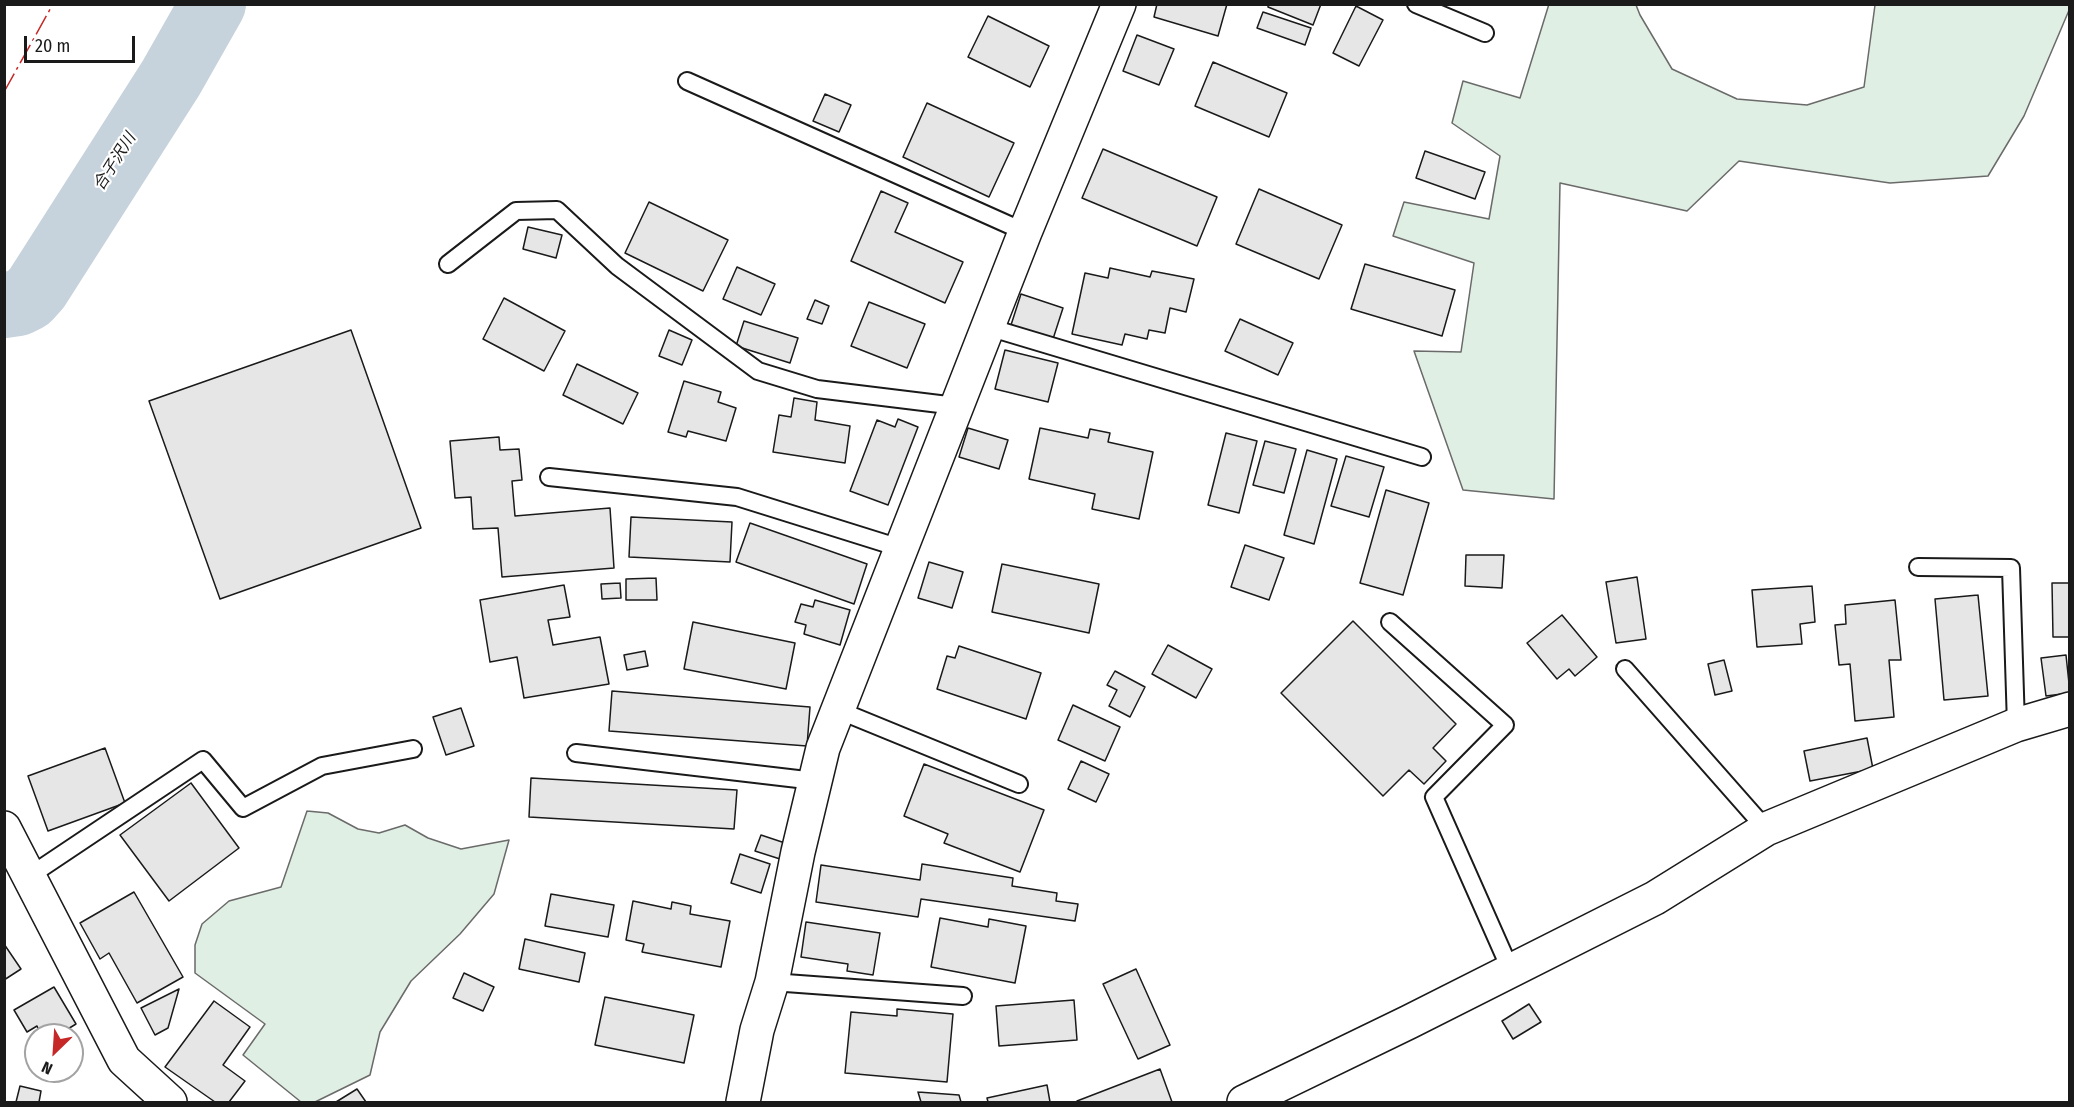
<!DOCTYPE html>
<meta charset="utf-8">
<style>
body{margin:0}
#map{position:relative;width:2074px;height:1107px;overflow:hidden;background:#fff;font-family:"Fira Sans Condensed",sans-serif}
canvas{display:block}
.frame{position:absolute;inset:0;border:6px solid #1a1a1a;pointer-events:none}
.north{position:absolute;left:24px;top:1023px;width:60px;height:60px;box-sizing:border-box;background:#fff;border:2px solid #a3a3a3;border-radius:50%;rotate:205deg;font-size:16px;font-weight:700;line-height:24px;text-align:center;color:#1a1a1a}
.north::after{content:'';display:block;margin:auto;width:21px;height:27px;background:#c62828;clip-path:polygon(50% 0,100% 100%,50% 72%,0 100%)}
.scale{position:absolute;left:24px;top:36px;width:111px;height:27px;box-sizing:border-box;border:3px solid #1a1a1a;border-top:0;padding-left:8px;font-size:18px;line-height:21px;white-space:nowrap;color:#1a1a1a;-webkit-text-stroke:4px #fff;paint-order:stroke}
</style>
<div id="map">
<canvas width="2074" height="1107"></canvas>
<div class="frame"></div>
<div class="north">N</div>
<div class="scale">20 m</div>
</div>
<script>
const context = document.querySelector('canvas').getContext('2d');
context.lineJoin = 'round';
function fill(path, color) { context.fillStyle = color; context.fill(path, 'evenodd'); }
const toPath = rows => new Path2D(rows.map(r => 'M' + r).join(''));
function strokePath(path, color, width, dash) { context.strokeStyle = color; context.lineWidth = width; context.lineCap = dash ? 'butt' : 'round'; context.setLineDash(dash || []); context.stroke(path); }
function label(font, color, halo, rows, align = 'center') {
  context.font = font + ' "Fira Sans Condensed","Noto Sans JP",sans-serif'; context.lineWidth = 4.5; context.setLineDash([]); context.textBaseline = 'middle'; context.strokeStyle = halo; context.fillStyle = color; for (const [text, x, y, turn = 0] of rows) {
    context.save(); context.translate(x, y); context.rotate((+turn || 0) * Math.PI / 180); context.textAlign = isNaN(turn) ? turn : align; if (halo) context.strokeText(text, 0, 0); context.fillText(text, 0, 0); context.restore();
  }
}
const green = toPath([
 [1549,4,1636,5,1640,15,1672,69,1737,99,1807,105,1864,87,1875,5,2069,4,2070,8,2024,116,1988,176,1890,183,1739,161,1687,211,1560,183,1554,499,1463,490,1414,351,1461,352,1474,263,1393,236,1404,202,1489,219,1500,156,1452,123,1463,81,1520,98,1549,4],
 [307,811,328,813,358,829,379,833,405,825,428,838,461,849,509,840,494,894,460,934,411,981,380,1032,370,1075,315,1102,301,1102,243,1055,265,1024,195,973,195,945,202,924,229,901,281,887,307,811]
]);
const river = toPath([
 [4,305,18,303,28,298,37,288,171,78,213,4]
]);
const building = toPath([
 [1157,4,1227,4,1218,36,1154,17,1157,4],
 [1268,4,1321,4,1313,25,1268,7,1268,4],
 [1356,6,1383,20,1359,66,1333,53,1356,6],
 [1263,12,1311,28,1305,45,1257,28,1263,12],
 [988,16,1049,46,1030,87,968,57,988,16],
 [1137,35,1174,49,1159,85,1123,71,1137,35],
 [1213,62,1287,93,1269,137,1195,106,1213,62],
 [825,94,851,105,839,132,813,121,825,94],
 [927,103,1014,143,989,197,903,157,927,103],
 [1103,149,1217,197,1197,246,1082,198,1103,149],
 [1425,151,1485,172,1475,199,1416,178,1425,151],
 [1259,189,1342,225,1319,279,1236,244,1259,189],
 [881,191,908,203,895,232,963,262,945,303,851,261,881,191],
 [649,202,728,240,703,291,625,253,649,202],
 [528,227,562,235,556,258,523,249,528,227],
 [1365,264,1455,290,1442,336,1351,309,1365,264],
 [737,267,775,284,761,315,723,299,737,267],
 [1110,268,1150,277,1152,271,1194,279,1186,312,1170,308,1165,333,1149,330,1147,339,1125,334,1122,345,1072,334,1085,273,1108,278,1110,268],
 [1021,294,1063,308,1053,339,1011,325,1021,294],
 [504,298,565,331,544,371,483,339,504,298],
 [815,300,829,306,822,324,807,319,815,300],
 [869,302,925,324,907,368,851,346,869,302],
 [1240,319,1293,343,1278,375,1225,351,1240,319],
 [744,321,798,338,790,363,736,346,744,321],
 [351,330,421,528,220,599,149,401,351,330],
 [669,330,692,340,682,365,659,356,669,330],
 [1005,350,1058,363,1048,402,995,389,1005,350],
 [577,364,638,393,623,424,563,395,577,364],
 [684,381,721,392,718,402,736,408,726,441,688,431,686,437,668,432,684,381],
 [794,398,817,402,815,420,850,426,845,463,773,452,779,415,791,417,794,398],
 [898,419,918,427,888,505,850,491,877,420,895,427,898,419],
 [968,428,1008,440,999,469,959,457,968,428],
 [1040,428,1088,438,1090,429,1110,433,1108,442,1153,452,1139,519,1092,509,1095,494,1029,479,1040,428],
 [1226,433,1257,441,1239,513,1208,505,1226,433],
 [499,437,500,450,519,449,522,480,512,481,515,516,610,508,614,568,502,577,498,528,473,529,471,497,455,498,450,441,499,437],
 [1265,441,1296,449,1284,493,1253,485,1265,441],
 [1307,450,1337,459,1314,544,1284,535,1307,450],
 [1346,456,1384,467,1369,517,1331,506,1346,456],
 [1386,490,1429,503,1403,595,1360,583,1386,490],
 [631,517,732,522,730,562,629,557,631,517],
 [750,523,867,564,854,604,736,562,750,523],
 [1245,545,1284,558,1269,600,1231,587,1245,545],
 [1466,555,1504,555,1502,588,1465,586,1466,555],
 [929,562,963,572,952,608,918,598,929,562],
 [1002,564,1099,584,1089,633,992,612,1002,564],
 [1637,577,1646,639,1616,643,1606,582,1637,577],
 [656,578,657,600,626,600,626,579,656,578],
 [620,583,621,598,602,599,601,584,620,583],
 [2052,583,2070,583,2070,637,2053,637,2052,583],
 [564,585,570,617,548,620,553,645,600,637,609,684,524,698,517,657,490,662,480,600,564,585],
 [1812,586,1815,622,1800,624,1802,644,1757,647,1752,590,1812,586],
 [1978,595,1988,696,1944,700,1935,599,1978,595],
 [815,600,850,610,840,645,804,634,806,625,795,622,801,604,813,607,815,600],
 [1895,600,1901,660,1889,660,1894,717,1855,721,1850,664,1839,665,1835,625,1846,624,1845,605,1895,600],
 [1562,615,1597,657,1575,676,1569,669,1557,679,1527,643,1562,615],
 [1353,621,1456,724,1433,748,1446,761,1424,784,1409,770,1383,796,1281,693,1353,621],
 [693,622,795,643,786,689,684,669,693,622],
 [1168,645,1212,669,1196,698,1152,674,1168,645],
 [959,646,1041,673,1026,719,937,689,947,656,955,658,959,646],
 [645,651,648,666,627,670,624,655,645,651],
 [2066,655,2070,693,2046,696,2041,658,2066,655],
 [1724,660,1732,691,1715,695,1708,664,1724,660],
 [1115,671,1145,687,1130,717,1109,706,1117,690,1107,685,1115,671],
 [612,691,810,707,807,746,609,731,612,691],
 [1073,705,1120,727,1105,761,1058,740,1073,705],
 [461,708,474,746,446,755,433,717,461,708],
 [1867,738,1873,769,1810,781,1804,751,1867,738],
 [105,748,125,803,48,831,28,776,105,748],
 [1081,761,1109,774,1096,802,1068,789,1081,761],
 [924,764,1044,810,1020,872,944,843,948,834,904,816,924,764],
 [531,778,737,790,734,829,529,817,531,778],
 [191,783,239,848,169,901,120,835,191,783],
 [761,835,785,843,780,859,755,851,761,835],
 [740,854,770,864,761,893,731,883,740,854],
 [922,864,1013,878,1012,886,1057,893,1056,901,1078,904,1075,921,921,899,918,917,816,902,821,865,920,880,922,864],
 [134,892,183,977,137,1003,109,953,100,959,80,923,134,892],
 [551,894,614,905,608,937,545,926,551,894],
 [633,901,671,909,672,902,691,906,690,914,730,921,721,967,642,952,644,944,626,940,633,901],
 [940,918,988,927,989,919,1026,926,1015,983,931,967,940,918],
 [806,922,880,933,873,975,847,971,848,964,801,957,806,922],
 [525,939,585,953,579,982,519,969,525,939],
 [4,944,21,969,4,980,4,944],
 [1136,969,1170,1045,1138,1059,1103,984,1136,969],
 [464,973,494,987,483,1011,453,998,464,973],
 [54,987,76,1024,58,1035,41,1035,37,1026,27,1032,14,1010,54,987],
 [179,989,168,1028,155,1035,141,1008,179,989],
 [605,997,694,1015,684,1063,595,1045,605,997],
 [1074,1000,1077,1040,999,1046,996,1006,1074,1000],
 [214,1001,250,1027,223,1065,245,1081,229,1102,215,1102,165,1067,214,1001],
 [1529,1004,1541,1022,1513,1039,1502,1021,1529,1004],
 [897,1009,953,1014,947,1082,845,1073,851,1012,897,1016,897,1009],
 [1160,1069,1172,1102,1077,1102,1077,1101,1160,1069],
 [1047,1085,1050,1102,988,1102,987,1098,1047,1085],
 [20,1086,41,1091,39,1102,16,1102,20,1086],
 [357,1089,366,1102,336,1102,357,1089],
 [918,1092,959,1095,961,1102,921,1102,918,1092]
]);
const lane = toPath([
 [1416,4,1485,33],
 [687,81,1025,232],
 [448,264,516,211,557,210,617,266,758,371,817,389,956,406],
 [988,327,1422,457],
 [549,477,737,497,900,548],
 [1918,567,2011,568,2016,725],
 [1390,622,1505,725,1434,797,1511,971],
 [1625,669,1766,829],
 [838,710,1019,784],
 [576,753,815,781],
 [28,877,203,760,243,808,322,766,413,749],
 [772,982,963,996]
]);
const street = toPath([
 [4,828,124,1060,170,1102],
 [743,1102,757,1030,772,982,798,852,823,748,1025,232,1119,4],
 [1244,1102,1409,1022,1655,898,1766,829,2016,725,2070,709]
]);
const power = toPath([
 [4,92,53,4]
]);
const waterNames = [
 ["合子沢川",115,162,-58]
];
fill(green, '#e0efe3');
strokePath(green, '#6a6a6a', 1.5);
strokePath(river, '#c6d2dc', 66);
fill(building, '#e6e6e6');
strokePath(building, '#1a1a1a', 1.5);
strokePath(lane, '#1a1a1a', 20);
strokePath(street, '#1a1a1a', 36);
strokePath(lane, '#fff', 16);
strokePath(street, '#fff', 33);
strokePath(power, '#c62828', 1.5, [21, 4.5, 3, 4.5]);
label('italic 16px', '#1a1a1a', '#fff', waterNames);
</script>
